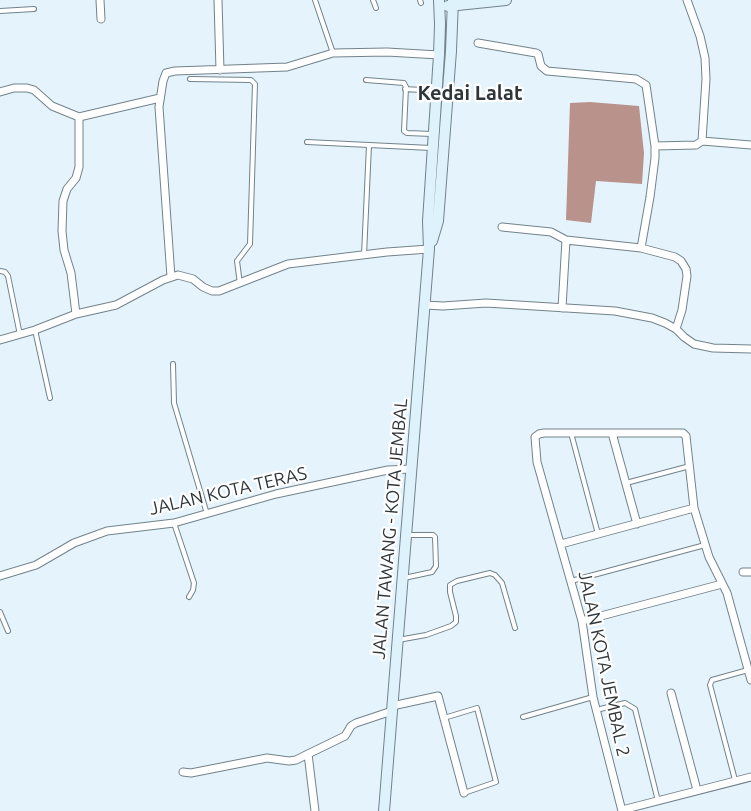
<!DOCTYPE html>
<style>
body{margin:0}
canvas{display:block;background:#e5f4fc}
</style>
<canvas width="751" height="811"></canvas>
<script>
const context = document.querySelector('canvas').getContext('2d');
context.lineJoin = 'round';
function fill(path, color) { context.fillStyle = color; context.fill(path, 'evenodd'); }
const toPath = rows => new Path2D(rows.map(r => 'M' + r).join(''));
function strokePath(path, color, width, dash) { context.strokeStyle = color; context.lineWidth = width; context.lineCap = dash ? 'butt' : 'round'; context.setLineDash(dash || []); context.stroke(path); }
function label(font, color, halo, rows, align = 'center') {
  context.font = font + ' Ubuntu,sans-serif'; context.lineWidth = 4.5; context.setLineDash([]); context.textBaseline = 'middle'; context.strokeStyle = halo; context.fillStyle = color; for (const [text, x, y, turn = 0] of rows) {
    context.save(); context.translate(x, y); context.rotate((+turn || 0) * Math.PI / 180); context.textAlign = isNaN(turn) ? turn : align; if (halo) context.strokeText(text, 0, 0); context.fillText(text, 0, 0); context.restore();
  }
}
const water = toPath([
 [590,102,639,106,644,153,642,184,596,181,591,223,566,220,570,103]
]);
const service = toPath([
 [315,0,333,53],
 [373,0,376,8],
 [420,0,421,3],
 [0,11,34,9],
 [190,79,251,80,255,84,250,244,237,261,240,284],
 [366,80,404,83,406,87,404,131,407,133,432,134],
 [405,89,436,91],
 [307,142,369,145],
 [364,255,369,145,431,148],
 [0,271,5,272,8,276,20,335],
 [35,330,50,398],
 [173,364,174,403,207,514],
 [571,433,598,534],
 [626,483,690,466],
 [174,523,194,583,193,590,189,597],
 [404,578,432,572,436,566,435,537,433,535,406,535],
 [571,581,705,545],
 [0,612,8,631],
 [398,640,426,635,451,626,456,622,456,616,450,592,450,585,457,581,490,573,495,575,502,583,515,628],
 [596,710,625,703,635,709,658,801],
 [523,717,593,697],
 [444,718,477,708,496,782,464,793],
 [735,780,710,685,712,680,748,670]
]);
const minor = toPath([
 [100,0,101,19],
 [218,0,220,70],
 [478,43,536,53,538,54,541,66,547,71,636,79,646,85,655,146,655,158,650,197,641,248],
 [0,92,14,88,27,88,34,90,52,106,79,117,79,167,76,178,67,189,63,201,62,231,64,250,71,273,76,314],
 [79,117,160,98],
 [702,141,751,145],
 [655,146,696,145,702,141,706,79,705,58,700,36,687,0],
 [502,227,551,232,566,240,641,248,675,257,681,261,686,269,687,276,682,310,676,329],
 [171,277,159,107,163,81,166,73,175,71,287,67,333,53,387,52,439,55],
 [425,305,443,306,486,303,615,311,652,318,665,323,676,329,684,337,694,344,713,348,751,349],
 [562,308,566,240],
 [0,340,35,330,76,314,116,305,163,280,178,275,193,279,203,287,212,291,219,291,288,264,387,252,429,249],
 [612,433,637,524],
 [561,544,694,508],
 [743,572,751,572],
 [0,576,36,565,74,543,107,531,174,523,276,494,388,470,411,469],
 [582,621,722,584],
 [671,693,697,790],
 [392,706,438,696,464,793],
 [183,772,191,773,267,758,289,761,296,760,308,754],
 [622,810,751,777],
 [315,811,308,754,345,736,351,726,356,723,392,711],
 [622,811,593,697,582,621,537,462,535,437,539,434,544,433,683,433,686,436,694,508,709,557,727,593,751,680]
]);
const secondary = toPath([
 [448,6,506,0],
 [432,241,438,221,451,51,453,0],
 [384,811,429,249,428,221,439,55,440,24,439,0]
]);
const streetNames = [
 ["JALAN KOTA TERAS",228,491,-13],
 ["JALAN TAWANG - KOTA JEMBAL",390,529,-85],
 ["JALAN KOTA JEMBAL 2",604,664,78]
];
const quarterNames = [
 ["Kedai Lalat",470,93]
];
fill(water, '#b9928b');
strokePath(service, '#72828b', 6);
strokePath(minor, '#72828b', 9);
strokePath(secondary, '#72828b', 12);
strokePath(service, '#fff', 4);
strokePath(minor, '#fff', 7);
strokePath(secondary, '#def2fc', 10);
label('18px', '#2f363a', '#fff', streetNames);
label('bold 20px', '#2f363a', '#fff', quarterNames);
</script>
